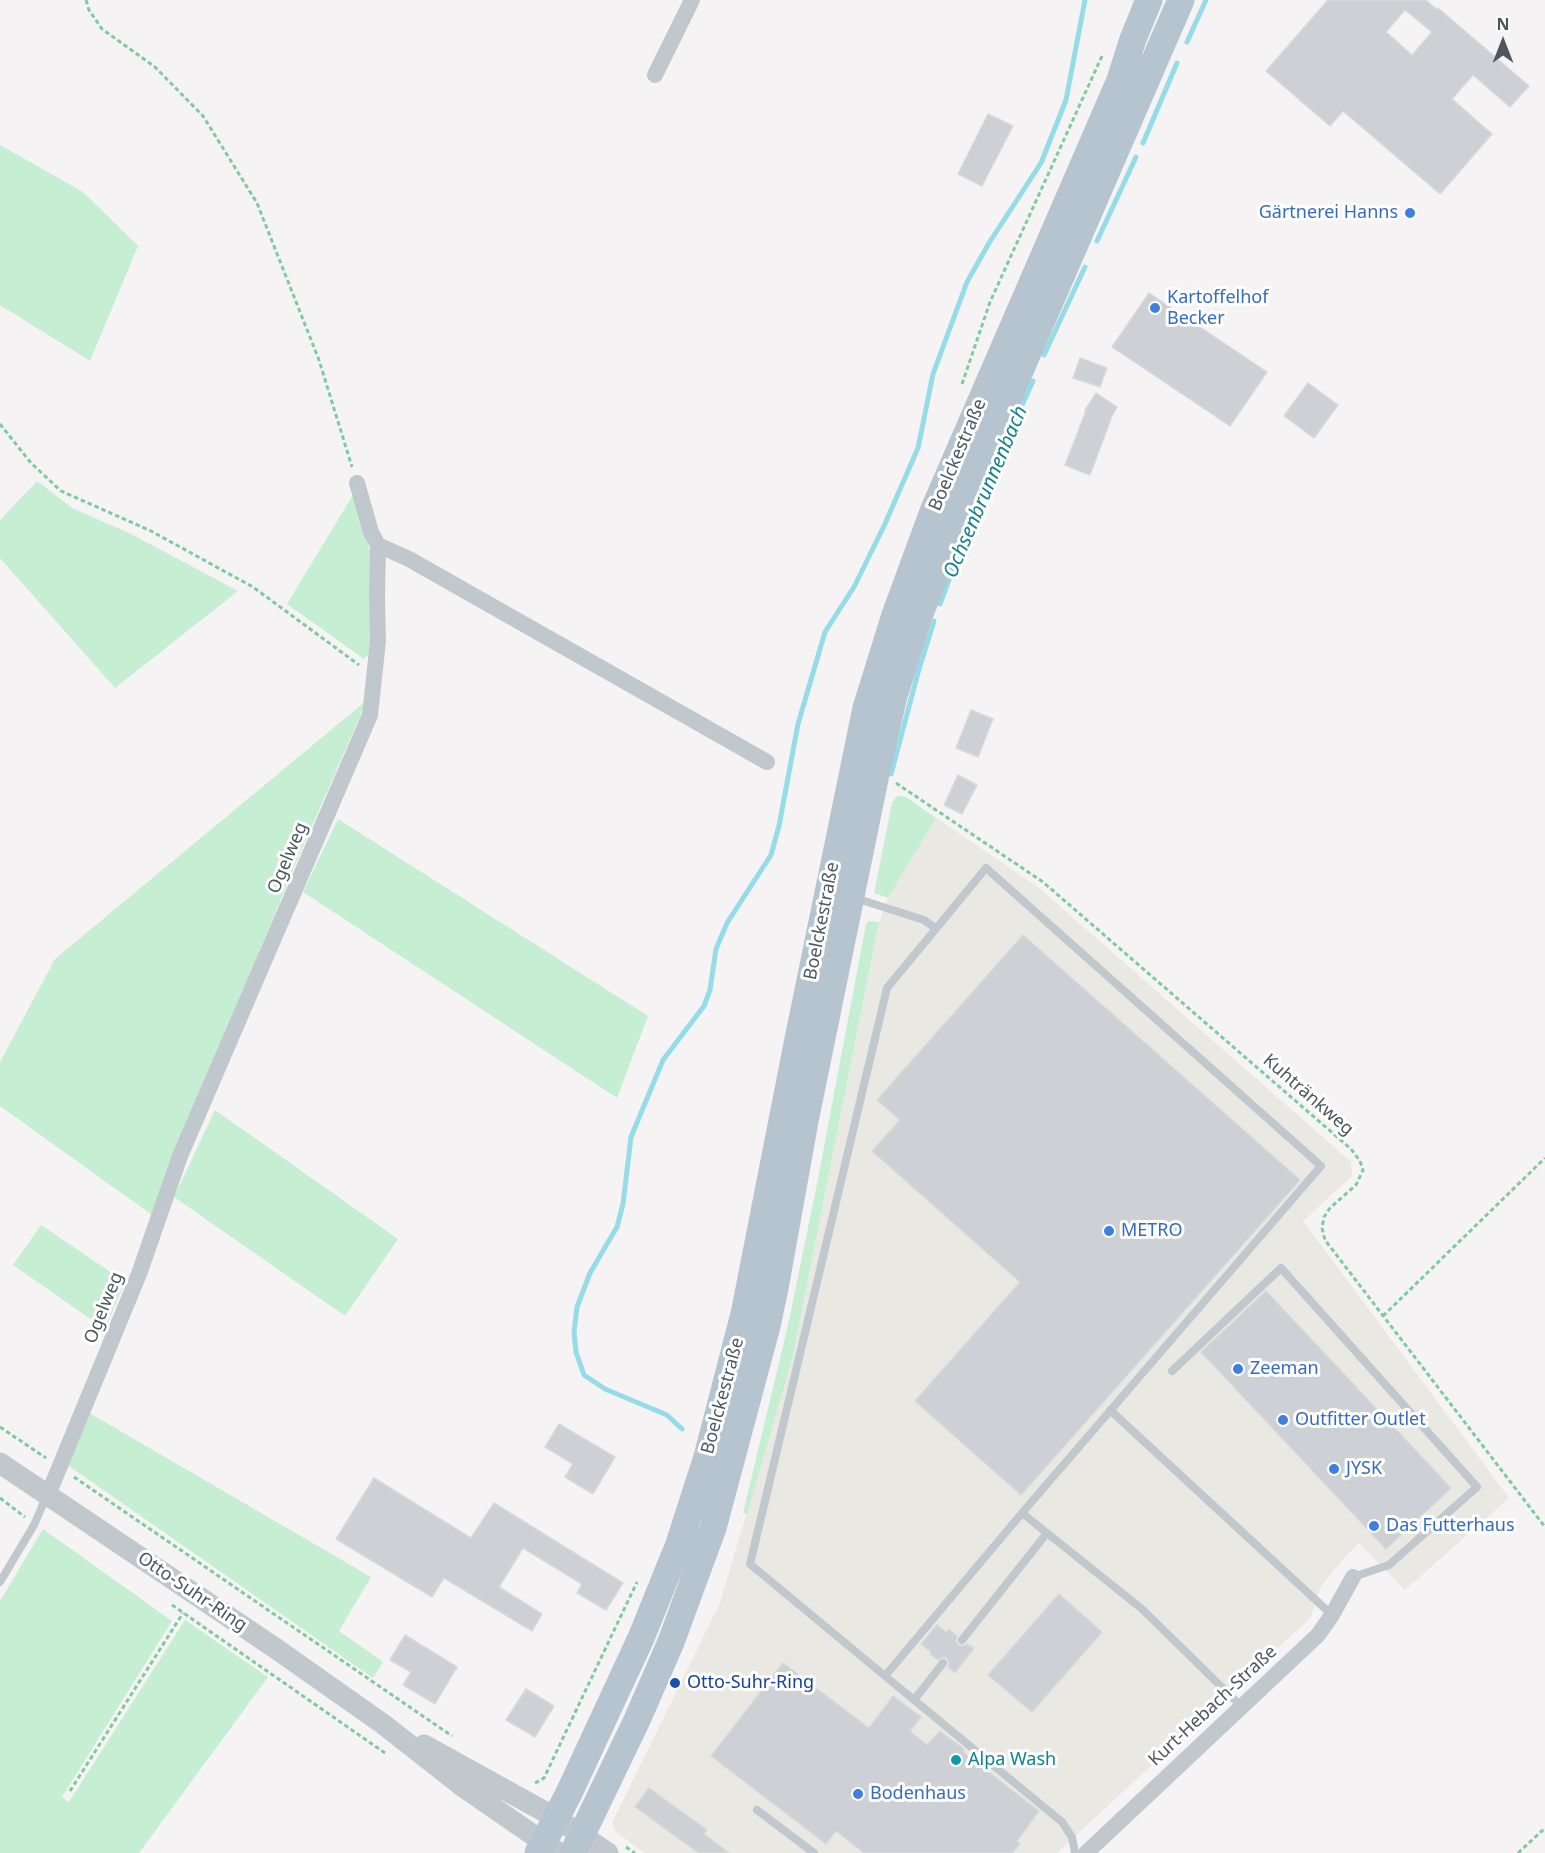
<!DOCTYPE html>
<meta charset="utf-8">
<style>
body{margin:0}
#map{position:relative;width:1545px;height:1853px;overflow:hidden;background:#f5f3f3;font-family:"Noto Sans",sans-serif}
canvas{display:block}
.north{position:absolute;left:1473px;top:12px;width:60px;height:60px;-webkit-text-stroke:4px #fff;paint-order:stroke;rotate:0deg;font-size:16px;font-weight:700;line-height:24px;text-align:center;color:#4c575f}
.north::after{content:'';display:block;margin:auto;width:21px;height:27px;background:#4c575f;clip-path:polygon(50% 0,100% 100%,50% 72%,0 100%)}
</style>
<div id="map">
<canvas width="1545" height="1853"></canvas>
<div class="north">N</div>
</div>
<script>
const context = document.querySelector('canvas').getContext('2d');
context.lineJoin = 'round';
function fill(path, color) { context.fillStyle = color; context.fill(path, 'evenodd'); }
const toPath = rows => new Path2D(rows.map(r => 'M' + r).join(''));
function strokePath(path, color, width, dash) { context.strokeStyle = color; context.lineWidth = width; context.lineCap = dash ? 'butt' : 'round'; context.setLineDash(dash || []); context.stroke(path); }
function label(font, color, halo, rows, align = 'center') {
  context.font = font + ' "Noto Sans",sans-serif'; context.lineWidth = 6; context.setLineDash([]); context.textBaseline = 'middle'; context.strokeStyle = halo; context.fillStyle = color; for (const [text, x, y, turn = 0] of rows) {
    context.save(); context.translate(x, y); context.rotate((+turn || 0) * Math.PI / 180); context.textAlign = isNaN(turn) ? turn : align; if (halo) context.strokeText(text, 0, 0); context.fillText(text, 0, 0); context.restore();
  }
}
const commercial = toPath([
 [936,818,1038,887,1351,1162,1352,1176,1303,1221,1509,1498,1405,1590,1359,1543,1345,1557,1321,1586,1310,1618,1057,1853,645,1853,616,1832,612,1823,720,1603,792,1360,879,922,888,898]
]);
const green = toPath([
 [0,145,83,192,138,246,90,361,0,305],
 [37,481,72,508,129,533,238,591,115,688,0,558,0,520],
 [353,495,365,530,371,556,373,646,369,654,364,659,287,604],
 [367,700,292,872,152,1215,0,1106,0,1062,55,959],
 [901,796,906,797,936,818,888,898,874,893,892,803,896,797],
 [338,819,648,1016,617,1098,303,892],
 [868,921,879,922,792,1360,747,1514,743,1513,788,1325,816,1189,866,924],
 [215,1110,398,1239,345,1316,174,1197],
 [41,1225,125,1282,105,1329,13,1265],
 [86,1411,371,1577,339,1631,383,1662,373,1678,66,1464],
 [43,1529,172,1621,62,1797,69,1802,185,1620,268,1677,139,1853,0,1853,0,1601]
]);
const stream = toPath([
 [1187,42,1206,0],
 [1143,143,1177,63],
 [1097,241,1136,157],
 [1044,355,1085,267],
 [998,458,1033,381],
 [940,604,961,548],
 [891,774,919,669,934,621],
 [682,1429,667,1415,605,1389,584,1375,576,1352,574,1332,577,1307,590,1273,617,1227,623,1204,631,1137,663,1060,704,1006,710,990,716,949,727,923,771,855,779,826,798,724,825,632,854,587,884,526,918,448,933,374,967,282,989,243,1041,163,1066,100,1085,0]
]);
const building = toPath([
 [1328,0,1426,0,1437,10,1438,8,1529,86,1510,107,1473,75,1452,99,1492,134,1440,194,1343,111,1330,126,1266,71,1328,0],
 [1405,10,1432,32,1412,55,1386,32,1405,10],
 [988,114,1013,126,982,186,958,174,988,114],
 [1149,293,1267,372,1230,426,1112,347,1149,293],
 [1080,358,1107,368,1100,387,1073,378,1080,358],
 [1308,383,1338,405,1314,438,1284,416,1308,383],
 [1096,393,1117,407,1112,416,1090,475,1065,465,1086,411,1085,410,1096,393],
 [971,710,993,719,978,757,956,748,971,710],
 [958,775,977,785,962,814,944,805,958,775],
 [1023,935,1300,1180,1021,1495,915,1401,1020,1282,872,1151,900,1120,877,1100,1023,935],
 [1266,1291,1451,1488,1386,1549,1201,1352,1266,1291],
 [559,1424,615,1457,593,1494,565,1477,573,1464,545,1447,559,1424],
 [374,1478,471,1538,494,1503,623,1583,606,1610,577,1593,582,1584,523,1548,499,1587,542,1614,532,1631,444,1578,432,1597,336,1539,374,1478],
 [1059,1594,1102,1632,1032,1712,988,1675,1059,1594],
 [937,1625,946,1632,949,1629,957,1636,956,1642,959,1645,964,1646,967,1644,974,1648,955,1673,948,1667,949,1663,947,1658,943,1657,938,1660,930,1654,931,1652,921,1644,937,1625],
 [405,1635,457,1667,435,1704,403,1685,411,1672,390,1660,405,1635],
 [783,1663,869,1728,893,1696,921,1717,910,1731,927,1745,940,1731,964,1749,963,1752,1039,1811,1017,1841,1020,1844,1012,1853,864,1853,836,1831,826,1844,711,1756,783,1663],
 [526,1689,554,1706,535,1737,506,1720,526,1689],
 [649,1788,707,1830,704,1834,729,1853,699,1853,635,1807,649,1788]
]);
const path = toPath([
 [86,0,89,10,102,29,155,67,203,116,257,203,319,360,352,467],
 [962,384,990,302,1102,56],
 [0,424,31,463,61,491,151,531,253,587,359,665],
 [896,783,1043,882,1351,1149,1360,1161,1363,1170,1356,1185,1330,1208,1324,1217,1322,1228,1325,1240,1545,1527],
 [1383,1316,1545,1158],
 [0,1427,46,1458],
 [74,1477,452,1736],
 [0,1498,25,1517],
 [172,1605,385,1753],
 [535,1783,544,1778,637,1582],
 [70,1791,183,1613],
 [626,1847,635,1853],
 [1518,1853,1545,1828]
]);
const service = toPath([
 [855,898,924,920,935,928],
 [1172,1371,1281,1268,1477,1487,1389,1565,1353,1577],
 [1110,1410,1332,1615],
 [1022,1513,1142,1609,1241,1706],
 [0,1582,34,1525,47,1495],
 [962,1640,1047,1533],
 [885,1676,1022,1513,1321,1166,986,868,887,988,750,1564,885,1676,1062,1822,1072,1837,1075,1853],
 [914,1700,943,1663],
 [757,1810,814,1853]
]);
const minor = toPath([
 [655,75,692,0],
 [357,483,371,532,378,545],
 [48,1495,139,1274,180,1156,370,715,378,641,377,599,378,545,409,559,767,762],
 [1086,1853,1318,1635,1332,1615,1353,1577]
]);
const tertiary = toPath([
 [0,1463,275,1648,383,1724,462,1786,559,1853],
 [424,1745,556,1818,608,1853]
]);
const primary = toPath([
 [538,1853,569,1793,641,1638,679,1544,707,1457,744,1314,798,1039,866,708,895,615,934,509,1120,80,1133,39,1149,0],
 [573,1853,637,1720,671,1642,713,1528,767,1326,775,1288,805,1121,877,769,894,696,919,616,1003,410,1181,0]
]);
const markers = [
 [1410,213,6,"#3f7fe0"],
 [1155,308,6,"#3f7fe0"],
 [1109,1231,6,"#3f7fe0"],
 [1238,1369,6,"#3f7fe0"],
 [1283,1420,6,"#3f7fe0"],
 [1334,1469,6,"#3f7fe0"],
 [1374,1526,6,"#3f7fe0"],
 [675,1683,6,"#1a4fb4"],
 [956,1760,6,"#0f9aa8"],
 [858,1794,6,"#3f7fe0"]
];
const shopNames = [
 ["Gärtnerei Hanns",1398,213,"right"],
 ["Kartoffelhof",1167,298],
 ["Becker",1167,319],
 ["METRO",1121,1231],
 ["Zeeman",1250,1369],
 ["Outfitter Outlet",1295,1420],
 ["JYSK",1346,1469],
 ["Das Futterhaus",1386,1526],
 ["Bodenhaus",870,1794]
];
const streetNames = [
 ["Boelckestraße",958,455,-67],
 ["Ogelweg",288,858,-67],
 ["Boelckestraße",822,921,-79],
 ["Kuhtränkweg",1308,1095,41],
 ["Ogelweg",104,1308,-68],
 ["Boelckestraße",723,1396,-75],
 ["Otto-Suhr-Ring",192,1592,34],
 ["Kurt-Hebach-Straße",1213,1706,-43]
];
const transitNames = [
 ["Otto-Suhr-Ring",687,1683]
];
const cultureNames = [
 ["Alpa Wash",968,1760]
];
const waterNames = [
 ["Ochsenbrunnenbach",986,492,-67]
];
fill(commercial, '#eae8e2');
fill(green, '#c6eed3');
strokePath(stream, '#96dce8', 5);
fill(building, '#cdd0d5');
strokePath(building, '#d7dadd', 1.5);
strokePath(path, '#80caa0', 3, [4.5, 3]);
strokePath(service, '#c0c8ce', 8);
strokePath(minor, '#c0c8ce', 16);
strokePath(tertiary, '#c0c8ce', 21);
strokePath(primary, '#b5c4cf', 27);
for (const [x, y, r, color] of markers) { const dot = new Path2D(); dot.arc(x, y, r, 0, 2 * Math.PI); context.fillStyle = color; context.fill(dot); strokePath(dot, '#fff', 2); }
label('18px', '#366cbe', '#fff', shopNames, 'left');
label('18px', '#4c575f', '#fff', streetNames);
label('18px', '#164399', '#fff', transitNames, 'left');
label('18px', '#0d838f', '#fff', cultureNames, 'left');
label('italic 20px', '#158090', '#fff', waterNames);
</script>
